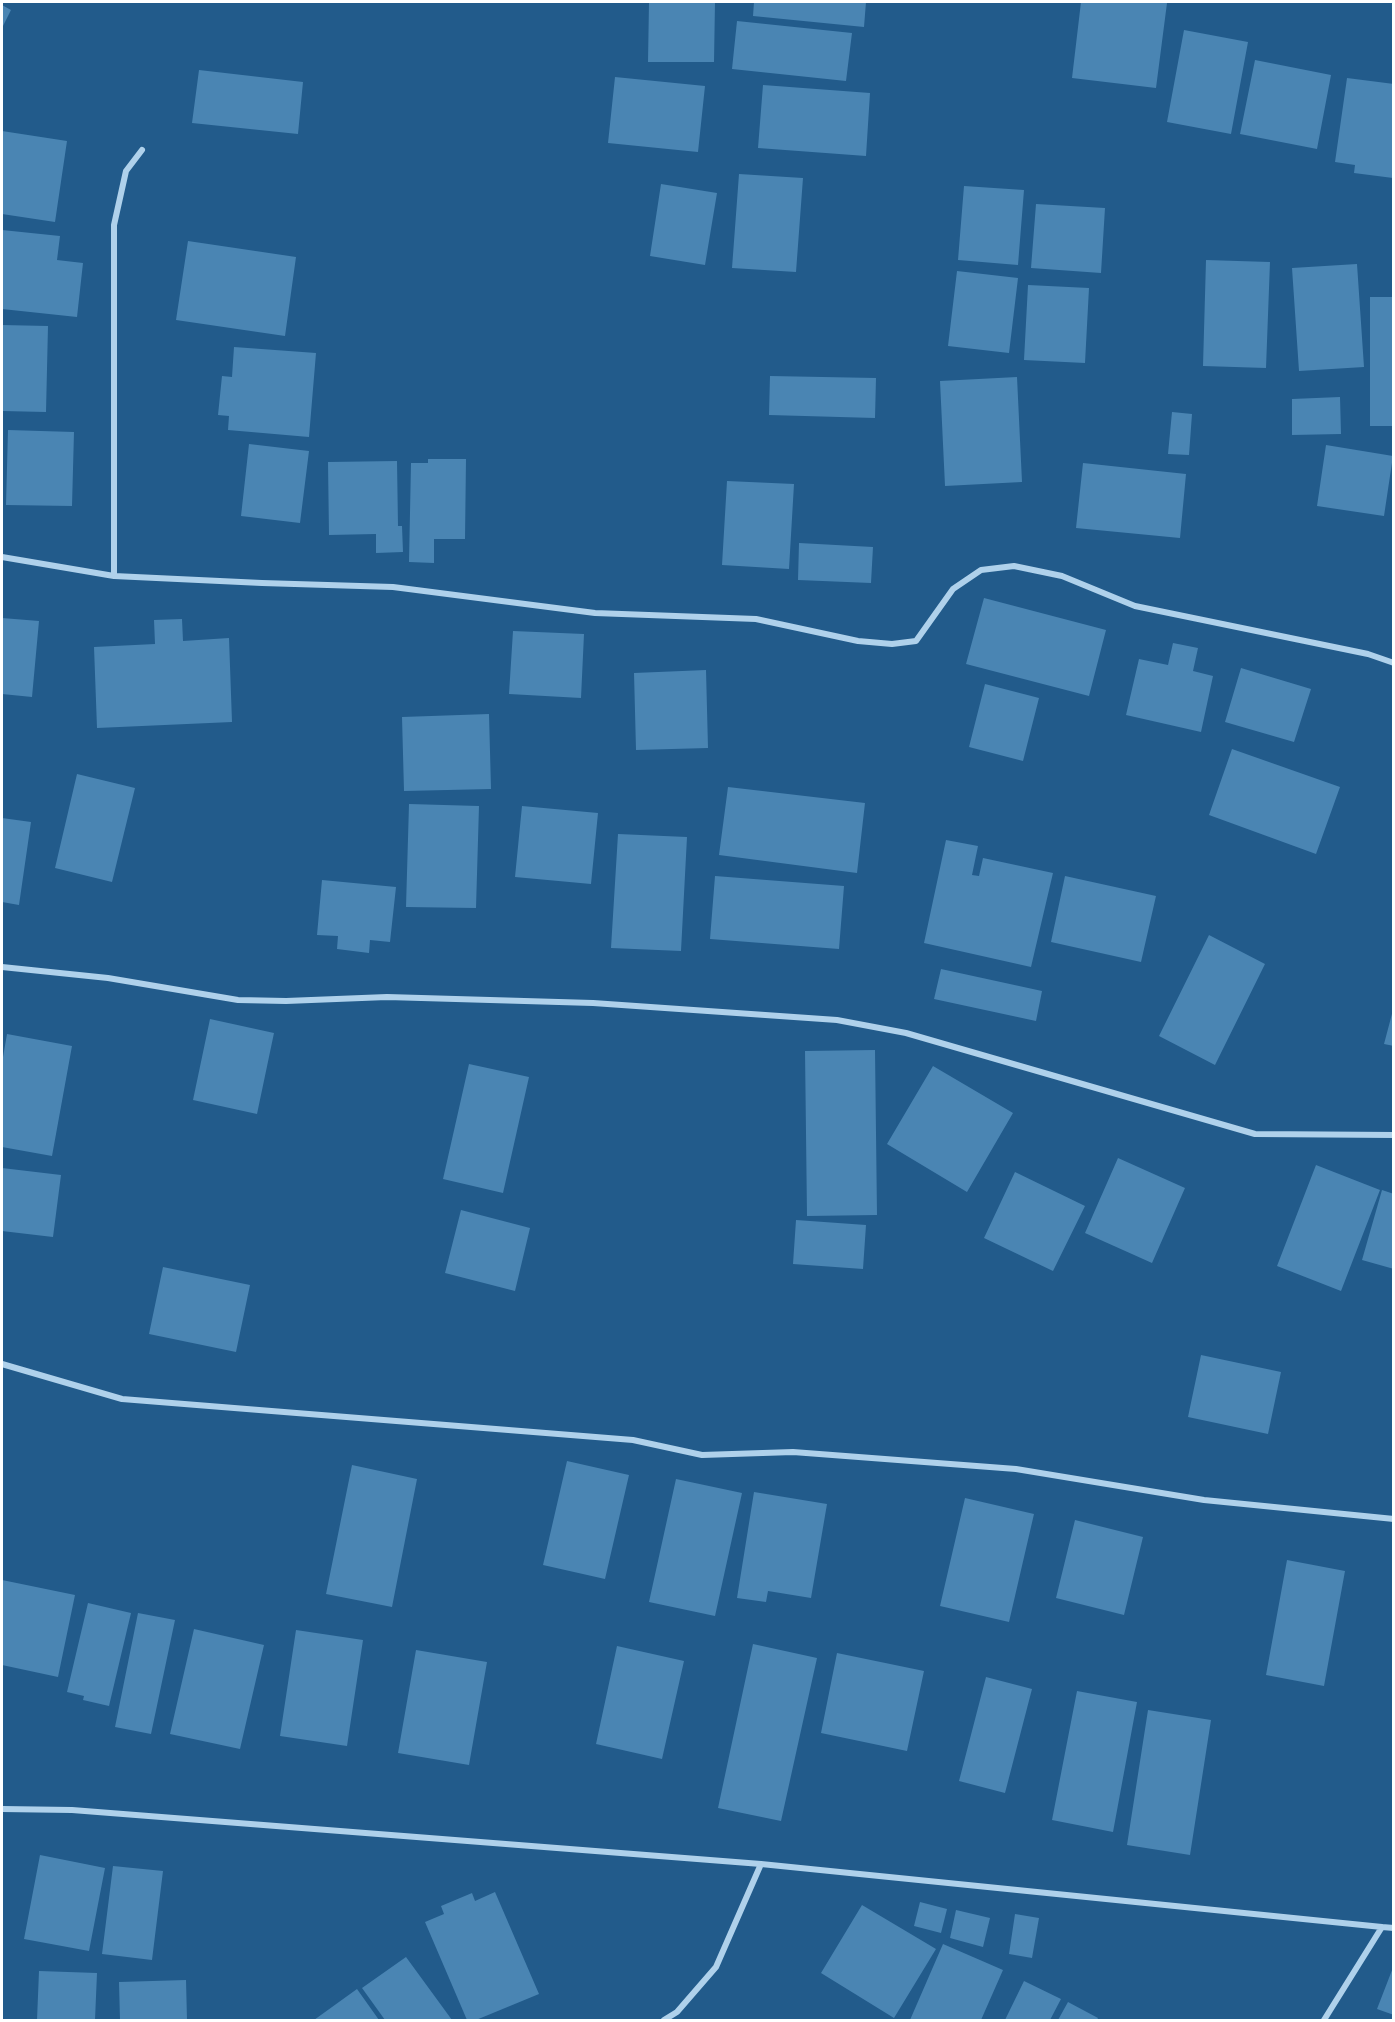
<!DOCTYPE html>
<style>
body{margin:0}
#map{position:relative;width:1395px;height:2022px;overflow:hidden;background:#225b8b;font-family:Mulish,sans-serif}
canvas{display:block}
.frame{position:absolute;inset:0;border:3px solid #fff;pointer-events:none}
</style>
<div id="map">
<canvas width="1395" height="2022"></canvas>
<div class="frame"></div>
</div>
<script>
const context = document.querySelector('canvas').getContext('2d');
context.lineJoin = 'round';
function fill(path, color) { context.fillStyle = color; context.fill(path, 'evenodd'); }
const toPath = rows => new Path2D(rows.map(r => 'M' + r).join(''));
function strokePath(path, color, width, dash) { context.strokeStyle = color; context.lineWidth = width; context.lineCap = dash ? 'butt' : 'round'; context.setLineDash(dash || []); context.stroke(path); }
const building = toPath([
 [649,2,715,2,714,62,648,62],
 [754,2,866,2,864,27,753,16],
 [1081,2,1167,3,1156,88,1072,78],
 [2,5,11,10,2,28],
 [737,21,852,33,846,81,732,69],
 [1184,30,1248,42,1231,134,1167,122],
 [1255,60,1331,75,1317,149,1240,134],
 [199,70,303,82,298,134,192,123],
 [615,77,705,86,698,152,608,143],
 [1347,78,1394,84,1393,178,1354,173,1355,165,1335,162],
 [763,85,870,93,866,156,758,148],
 [2,131,67,141,55,222,2,214],
 [739,174,803,178,796,272,732,268],
 [661,184,717,193,705,265,650,256],
 [964,186,1024,190,1018,265,958,260],
 [1036,204,1105,208,1101,273,1031,268],
 [2,230,60,236,57,260,83,263,77,317,2,309],
 [188,241,296,257,285,336,176,320],
 [1206,260,1270,262,1266,368,1203,366],
 [1357,264,1364,367,1299,371,1292,268],
 [957,271,1018,278,1009,353,948,346],
 [1028,285,1089,288,1085,363,1024,360],
 [1370,297,1394,297,1394,426,1370,426],
 [2,325,48,326,46,412,2,411],
 [234,347,316,353,309,437,228,430,229,416,218,415,222,376,232,377],
 [770,376,876,378,875,418,769,415],
 [1017,377,1022,482,945,486,940,381],
 [1340,397,1341,434,1292,435,1292,399],
 [1172,412,1192,414,1189,455,1168,454],
 [8,430,74,432,72,506,6,505],
 [249,444,309,451,300,523,241,516],
 [1326,445,1393,456,1384,516,1317,506],
 [428,459,466,459,465,539,434,539,434,563,409,562,411,463,428,463],
 [397,461,398,526,402,526,403,552,376,553,376,534,329,535,328,462],
 [1083,463,1186,474,1180,538,1076,528],
 [727,481,794,484,789,569,722,565],
 [799,543,873,547,871,583,798,580],
 [984,598,1106,630,1089,696,966,664],
 [2,618,39,621,32,697,2,694],
 [182,619,183,641,229,638,232,722,97,728,94,647,155,644,154,620],
 [513,631,584,634,581,698,509,694],
 [1173,643,1198,648,1193,671,1213,676,1201,732,1126,715,1139,659,1168,665],
 [1241,668,1311,689,1294,742,1225,722],
 [706,670,708,748,636,750,634,673],
 [985,684,1039,698,1023,761,969,747],
 [489,714,491,789,404,791,402,717],
 [1232,749,1340,787,1316,854,1209,815],
 [77,774,135,788,112,882,55,868],
 [728,787,865,803,857,873,719,855],
 [409,804,479,806,476,908,406,907],
 [522,806,598,813,591,884,515,877],
 [2,818,31,822,19,905,2,902],
 [618,834,687,837,681,951,611,948],
 [946,840,978,846,972,875,979,876,983,858,1053,873,1031,967,924,943],
 [715,876,844,886,839,949,710,939],
 [1065,876,1156,896,1141,962,1051,942],
 [322,880,396,887,390,942,370,940,369,953,337,949,338,936,317,935],
 [1209,935,1265,964,1215,1065,1159,1036],
 [941,969,1042,991,1036,1021,934,999],
 [1393,1010,1394,1010,1394,1046,1384,1044],
 [210,1019,274,1033,257,1114,193,1100],
 [7,1034,72,1046,52,1156,2,1147,2,1063],
 [875,1050,877,1215,807,1216,805,1051],
 [469,1064,529,1077,503,1193,443,1179],
 [933,1066,1013,1113,967,1192,887,1144],
 [1118,1158,1185,1188,1152,1263,1085,1233],
 [1316,1165,1380,1190,1341,1291,1277,1266],
 [2,1168,61,1175,53,1237,2,1231],
 [1015,1172,1085,1206,1053,1271,984,1238],
 [1382,1190,1394,1194,1394,1269,1362,1260],
 [461,1210,530,1228,515,1291,445,1273],
 [796,1220,866,1225,863,1269,793,1264],
 [163,1267,250,1285,236,1352,149,1334],
 [1201,1355,1281,1372,1268,1434,1188,1417],
 [567,1461,629,1475,605,1579,543,1565],
 [352,1465,417,1479,392,1607,326,1594],
 [676,1479,742,1493,715,1616,649,1602],
 [754,1492,827,1504,811,1598,768,1591,766,1602,737,1598],
 [965,1498,1034,1514,1009,1622,940,1606],
 [1075,1520,1143,1537,1124,1615,1056,1598],
 [1287,1560,1345,1571,1324,1686,1266,1675],
 [2,1580,75,1595,58,1677,2,1665],
 [88,1603,131,1613,109,1706,83,1700,84,1696,67,1692],
 [138,1613,175,1620,151,1734,115,1727],
 [194,1629,264,1645,240,1749,170,1734],
 [296,1630,363,1640,347,1746,280,1736],
 [753,1644,817,1658,781,1821,718,1808],
 [617,1646,684,1661,662,1759,596,1744],
 [416,1650,487,1662,469,1765,398,1753],
 [837,1653,924,1671,907,1751,821,1733],
 [986,1677,1032,1689,1005,1793,959,1781],
 [1077,1691,1137,1702,1113,1832,1052,1820],
 [1148,1710,1211,1720,1190,1855,1127,1845],
 [40,1855,105,1868,89,1951,24,1939],
 [113,1866,163,1871,152,1960,102,1954],
 [495,1892,539,1994,476,2020,467,2020,425,1922,444,1914,441,1906,472,1893,475,1901],
 [920,1902,947,1909,941,1933,914,1926],
 [862,1905,936,1949,894,2018,821,1973],
 [956,1910,990,1918,983,1947,950,1938],
 [1015,1914,1039,1918,1032,1958,1009,1954],
 [943,1944,1003,1970,981,2020,910,2020],
 [406,1957,452,2020,385,2020,362,1988],
 [1394,1965,1394,2015,1377,2009],
 [39,1971,97,1973,95,2020,37,2020],
 [186,1980,187,2020,120,2020,119,1982],
 [1024,1981,1061,1999,1050,2020,1005,2020],
 [357,1989,379,2020,314,2020],
 [1068,2002,1098,2018,1097,2020,1058,2020]
]);
const minor = toPath([
 [2,557,114,576,262,583,393,587,595,613,756,619,858,641,892,644,916,641,953,589,981,570,1014,566,1062,576,1135,606,1368,654,1394,663],
 [114,576,114,225,126,171,142,150],
 [2,967,108,978,238,1000,286,1001,387,997,593,1003,837,1020,906,1033,1255,1134,1394,1135],
 [2,1364,122,1399,633,1440,702,1455,793,1452,1016,1469,1204,1500,1394,1519],
 [2,1809,72,1810,761,1864,1382,1927,1324,2020],
 [1382,1927,1394,1928],
 [664,2020,677,2012,716,1967,761,1864]
]);
fill(building, '#4a85b3');
strokePath(minor, '#afd1eb', 6);
</script>
